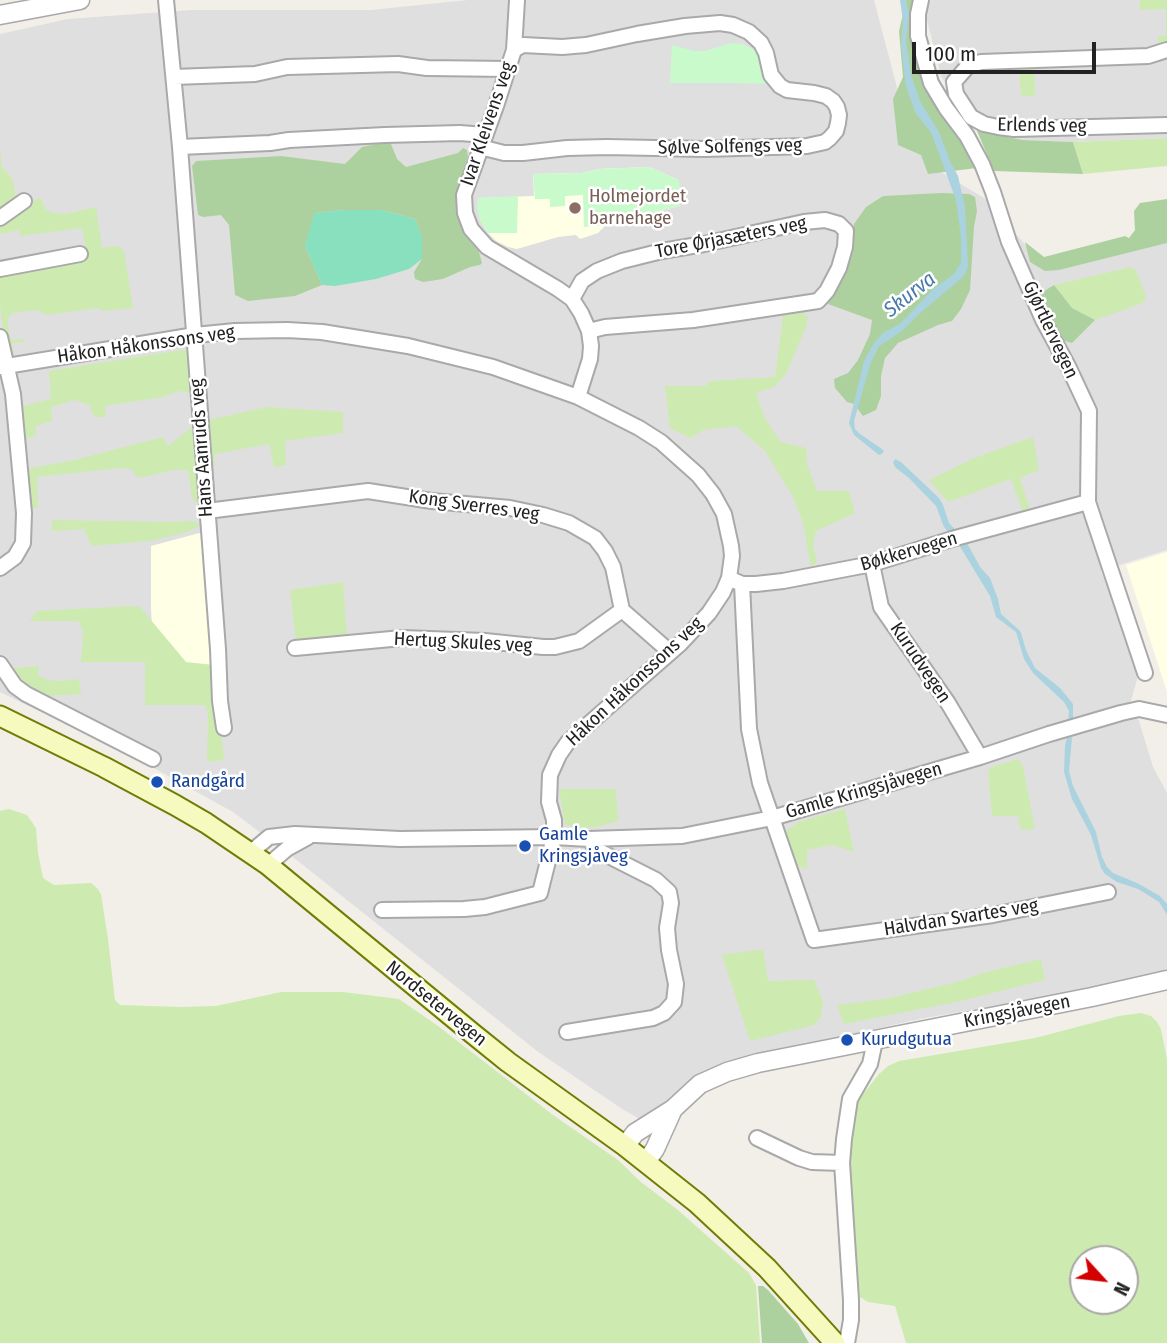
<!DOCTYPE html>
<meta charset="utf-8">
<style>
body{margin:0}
#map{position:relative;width:1167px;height:1343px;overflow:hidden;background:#f2efe9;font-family:"Fira Sans Condensed",sans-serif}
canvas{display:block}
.north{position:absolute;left:1069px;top:1245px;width:70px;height:70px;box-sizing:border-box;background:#fff;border:2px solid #a7a7a7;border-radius:50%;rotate:117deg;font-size:19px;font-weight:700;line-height:28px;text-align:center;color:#222}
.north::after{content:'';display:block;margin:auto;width:24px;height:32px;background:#d40000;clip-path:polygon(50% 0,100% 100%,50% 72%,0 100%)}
.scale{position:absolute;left:912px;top:42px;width:184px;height:32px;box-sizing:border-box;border:4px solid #222;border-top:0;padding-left:9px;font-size:21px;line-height:24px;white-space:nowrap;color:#222;-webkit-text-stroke:5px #fff;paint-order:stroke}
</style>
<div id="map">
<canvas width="1167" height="1343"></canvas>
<div class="north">N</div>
<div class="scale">100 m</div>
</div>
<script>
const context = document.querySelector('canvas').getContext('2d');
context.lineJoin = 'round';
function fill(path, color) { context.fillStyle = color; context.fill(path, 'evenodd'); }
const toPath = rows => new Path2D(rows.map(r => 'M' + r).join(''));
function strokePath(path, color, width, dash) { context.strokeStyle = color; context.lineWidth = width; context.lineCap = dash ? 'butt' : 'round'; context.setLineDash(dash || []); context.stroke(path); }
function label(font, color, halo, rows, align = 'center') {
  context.font = font + ' "Fira Sans Condensed",sans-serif'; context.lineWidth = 5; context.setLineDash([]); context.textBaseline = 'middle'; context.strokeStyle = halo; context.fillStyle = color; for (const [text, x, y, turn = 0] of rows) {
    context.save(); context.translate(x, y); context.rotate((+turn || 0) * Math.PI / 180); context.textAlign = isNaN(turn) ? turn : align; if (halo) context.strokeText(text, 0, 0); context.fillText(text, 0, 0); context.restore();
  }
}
const residential = toPath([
 [468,0,874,0,901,103,931,166,984,198,1044,266,1167,232,1167,550,1101,571,1127,637,1138,676,1130,704,1139,721,1153,767,1167,793,1167,974,1143,980,919,1019,729,1062,680,1091,643,1121,622,1109,537,1051,303,865,233,812,141,761,0,692,0,34,68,19,191,10,371,10],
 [931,0,1167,0,1167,138,1073,142,1023,140,977,131,941,76,925,12]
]);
const education = toPath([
 [649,167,679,180,680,206,609,222,598,233,580,239,576,235,558,237,517,249,508,247,496,241,488,233,480,220,478,198,534,196,533,174,582,173,599,169],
 [203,532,218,694,156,699,151,609,151,546],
 [1167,552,1167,692,1126,565]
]);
const grass = toPath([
 [1140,0,1167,0,1167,42,1159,46,1158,36,1166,36,1166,9,1139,10],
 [1034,65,1035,96,1021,96,1019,66],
 [1167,138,1167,166,1083,174,1073,142],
 [0,149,2,167,11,177,14,184,15,196,14,201,0,215],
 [40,197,46,210,54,213,65,214,96,207,102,247,90,249,118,246,124,251,133,308,103,311,98,308,46,315,38,310,12,313,7,319,11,340,24,339,25,342,12,343,14,356,9,354,5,347,0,305,0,275,6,271,85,260,86,249,82,228,20,236,19,230,0,234,0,222,21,211],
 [1131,267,1136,271,1146,296,1143,303,1095,320,1072,308,1054,285],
 [791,311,803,311,808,317,806,327,786,374,774,387,756,393,765,419,781,442,806,448,807,464,817,491,849,491,855,513,816,531,813,545,817,561,811,568,803,523,793,497,765,451,736,426,704,430,690,438,670,428,665,386,705,386,710,381,775,377,783,316],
 [181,350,185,350,187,352,190,393,180,391,163,397,105,406,106,417,94,417,90,405,75,400,51,407,52,421,36,426,36,435,25,439,23,406,51,399,49,371],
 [267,407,343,412,343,433,285,441,286,465,274,467,269,444,214,454,215,466,211,467,208,420],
 [195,425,200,502,196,503,192,497,188,470,175,470,138,478,131,469,119,468,37,477,38,508,32,508,29,505,27,481,27,473,31,468,74,460,163,437,168,446],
 [1033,437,1039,470,1020,478,1030,510,1023,512,1011,479,948,502,929,480,974,458],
 [53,520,175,522,194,521,200,526,187,532,151,541,91,546,84,529,51,531],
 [343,582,347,637,296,641,290,590],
 [130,606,140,607,186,662,214,665,224,760,207,762,208,714,205,705,145,705,145,662,81,662,83,632,79,621,30,621,37,611],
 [39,666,38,675,48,680,59,681,79,679,81,694,45,696,31,692,18,682,14,675,14,668],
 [1018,759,1023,766,1035,829,1021,830,1018,816,992,816,988,772,991,767],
 [559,789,616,789,618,821,597,827,581,828,570,826,565,824],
 [9,809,27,815,36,828,38,853,43,878,54,885,91,883,97,888,101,894,108,939,115,1000,120,1005,181,1007,216,1006,281,992,343,992,399,999,438,1026,553,1115,618,1160,641,1182,678,1210,749,1273,756,1285,760,1343,0,1343,0,811],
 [845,809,854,852,833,845,807,850,807,869,792,864,782,834,799,822],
 [763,949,768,981,814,980,823,1002,821,1017,814,1025,750,1041,722,955],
 [1041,959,1045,980,961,1001,844,1024,837,1005,885,999,953,983,986,972],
 [1141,1013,1151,1016,1157,1022,1161,1029,1167,1060,1167,1343,906,1343,895,1306,868,1302,860,1297,856,1289,847,1161,853,1111,859,1099,879,1074,888,1066,899,1061,1035,1038,1119,1016],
 [1083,1259,1125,1259,1125,1301,1083,1301]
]);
const forest = toPath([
 [900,0,913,0,919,59,965,142,977,168,928,174,921,155,898,145,893,99,903,77,899,31,903,14,902,3],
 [977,131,1023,140,1073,142,1083,174,994,171],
 [386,142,391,144,397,159,406,167,458,153,463,148,467,150,468,157,461,178,456,205,465,234,479,252,482,263,480,265,470,267,443,279,423,282,415,279,414,272,422,259,422,238,415,219,382,210,343,210,315,213,305,246,322,285,295,296,248,301,235,295,229,225,221,215,203,217,198,215,192,166,196,161,281,156,345,164,362,147],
 [942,193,969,194,975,197,977,211,974,227,970,290,961,309,952,321,938,325,898,343,885,358,881,376,881,396,876,410,863,416,854,404,847,402,835,388,834,379,848,373,858,360,870,334,872,320,828,304,841,275,850,246,854,224,866,207,883,196],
 [1167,199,1167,243,1059,270,1045,271,1030,262,1025,242,1044,257,1125,236,1129,238,1135,230,1134,211,1140,203],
 [1054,285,1072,308,1095,320,1072,343,1061,340,1040,303,1041,293],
 [758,1286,763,1286,768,1290,798,1324,809,1343,762,1343]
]);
const park = toPath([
 [731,43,743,44,759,53,761,73,769,84,735,83,670,83,672,45,694,51,705,51],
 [649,167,679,180,680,206,609,222,606,225,584,227,583,195,565,196,565,206,550,207,550,199,535,199,533,174,582,173,599,169],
 [518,196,517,233,488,233,480,220,477,209,478,198]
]);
const pitch = toPath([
 [343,210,382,210,415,219,422,237,422,259,409,269,376,279,335,286,322,285,305,246,314,213]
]);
const water = toPath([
 [900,0,906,0,909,15,906,41,911,75,920,101,939,132,950,161,958,176,965,207,968,267,963,277,919,314,901,332,879,346,871,362,854,421,855,429,860,434,882,449,884,451,882,454,879,455,854,435,849,423,864,361,874,343,883,333,901,323,933,289,953,275,961,263,961,236,956,200,931,132,916,114,906,87,901,45,903,21],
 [895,459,901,462,939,498,943,505,949,523,966,541,980,567,990,578,998,599,1001,614,1019,630,1021,633,1026,650,1035,668,1060,688,1073,704,1073,721,1068,723,1069,711,1064,702,1033,673,1024,659,1016,632,996,617,990,596,959,545,944,527,936,506,909,478,896,468,893,463],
 [1072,737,1069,771,1073,786,1096,832,1102,857,1107,867,1113,873,1137,883,1160,896,1167,904,1167,915,1159,902,1138,889,1117,882,1105,874,1101,868,1091,835,1072,799,1064,772,1065,745,1067,738]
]);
const minor = toPath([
 [166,0,180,147,218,649,220,701,224,728],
 [517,0,514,50,496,106,464,195,465,213,471,229,487,247,558,289,572,299,581,313,589,331,591,346,590,359,578,397],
 [921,0,918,14,918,36,931,83,946,108,967,136,982,164,993,192,1009,242,1043,320,1068,366,1089,411,1088,502,1145,673],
 [1167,50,1148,56,981,62,968,66,954,82,956,94,971,117,984,124,998,127,1014,129,1167,125],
 [174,77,255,74,287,67,398,64,427,68,508,69],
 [180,147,270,143,289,140,385,135,460,133,485,135],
 [480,147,504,153,523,153,567,148,607,147,704,149,807,146,825,142,830,138,836,131,838,123,839,115,837,107,833,101,826,96,814,93,787,90,780,86,771,75,766,53,761,43,749,32,733,25,720,23,685,26,637,34,586,45,562,47,523,45,514,50],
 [0,218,24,201],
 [0,269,80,254],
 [572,299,582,281,597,271,622,261,662,251,704,244,804,222,825,220,839,224,846,231,845,247,839,268,827,291,818,301,693,320,605,327,589,331],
 [0,337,13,394,24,513,23,543,15,557,0,568],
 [0,367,195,335,235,331,287,330,322,332,408,346,493,367,578,397,639,428,661,442,698,475,713,494,724,514,731,546,732,556,729,578,723,592,709,613,680,644,568,742,559,755,550,775,549,802,554,820,554,837,540,893,485,907,464,909,382,910],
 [207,511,368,491,432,501,510,508,543,515,569,523,595,538,605,551,613,567,622,610,670,652],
 [872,564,881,607,948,703,980,757],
 [733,580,742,584,756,584,783,581,872,564,952,539,1088,502],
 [742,584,749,729,760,783,814,940,993,915,1108,892],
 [295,648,402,638,485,641,543,647,555,647,579,641,622,610],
 [0,664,15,686,26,694,153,759],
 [250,853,269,837,295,834,400,839,554,837,589,839,682,836,772,818,980,757,1049,734,1121,713,1139,709,1167,715],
 [268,865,288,848,308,837],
 [567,1032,653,1018,664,1013,674,1002,676,984,669,950,667,928,671,903,669,892,656,880,597,850,589,839],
 [757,1138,799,1158,812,1162,842,1163],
 [847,1343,851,1320,851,1300,842,1163,844,1139,850,1099,870,1064,875,1041]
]);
const tertiary = toPath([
 [0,15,80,0],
 [625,1146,635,1133,673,1109,700,1084,727,1072,758,1063,1092,997,1167,980],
 [646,1162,655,1149,673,1109]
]);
const secondary = toPath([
 [0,716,104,767,175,805,206,823,268,865,472,1033,508,1062,625,1146,697,1203,767,1268,835,1343]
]);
const markers = [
 [575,208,7,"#8d6e63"],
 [157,782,7,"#1a4fb4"],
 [525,846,7,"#1a4fb4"],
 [847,1040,7,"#1a4fb4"]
];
const streetNames = [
 ["Ivar Kleivens veg",488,124,-71],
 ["Erlends veg",1042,126,1],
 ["Sølve Solfengs veg",730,147,-1],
 ["Tore Ørjasæters veg",731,238,-11],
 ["Gjørtlervegen",1050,330,65],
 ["Håkon Håkonssons veg",146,345,-8],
 ["Hans Aanruds veg",202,448,-94],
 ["Kong Sverres veg",474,506,8],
 ["Bøkkervegen",909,552,-16],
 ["Hertug Skules veg",463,643,3],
 ["Kurudvegen",920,663,56],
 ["Håkon Håkonssons veg",635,682,-43],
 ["Gamle Kringsjåvegen",864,791,-16],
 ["Halvdan Svartes veg",961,918,-9],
 ["Nordsetervegen",436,1004,39],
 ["Kringsjåvegen",1017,1012,-11]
];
const educationNames = [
 ["Holmejordet",589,197],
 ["barnehage",589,219]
];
const transitNames = [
 ["Randgård",171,782],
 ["Gamle",539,835],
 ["Kringsjåveg",539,857],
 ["Kurudgutua",861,1040]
];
const waterNames = [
 ["Skurva",910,295,-38]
];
fill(residential, '#e0dfdf');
fill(education, '#ffffe5');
fill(grass, '#cdebb0');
fill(forest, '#add19e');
fill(park, '#c8facc');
fill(pitch, '#88e0be');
fill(water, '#aad3df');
strokePath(minor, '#a9a9a9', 18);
strokePath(tertiary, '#a9a9a9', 21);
strokePath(secondary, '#707d05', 23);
strokePath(minor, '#fff', 14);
strokePath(tertiary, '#fff', 18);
strokePath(secondary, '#f7fabf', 19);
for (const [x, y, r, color] of markers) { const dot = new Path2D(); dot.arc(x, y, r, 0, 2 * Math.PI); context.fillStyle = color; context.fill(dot); strokePath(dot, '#fff', 2.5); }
label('19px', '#222', '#fff', streetNames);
label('19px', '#785e54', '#fff', educationNames, 'left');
label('19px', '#164399', '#fff', transitNames, 'left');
label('italic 21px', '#4a7aab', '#fff', waterNames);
</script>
